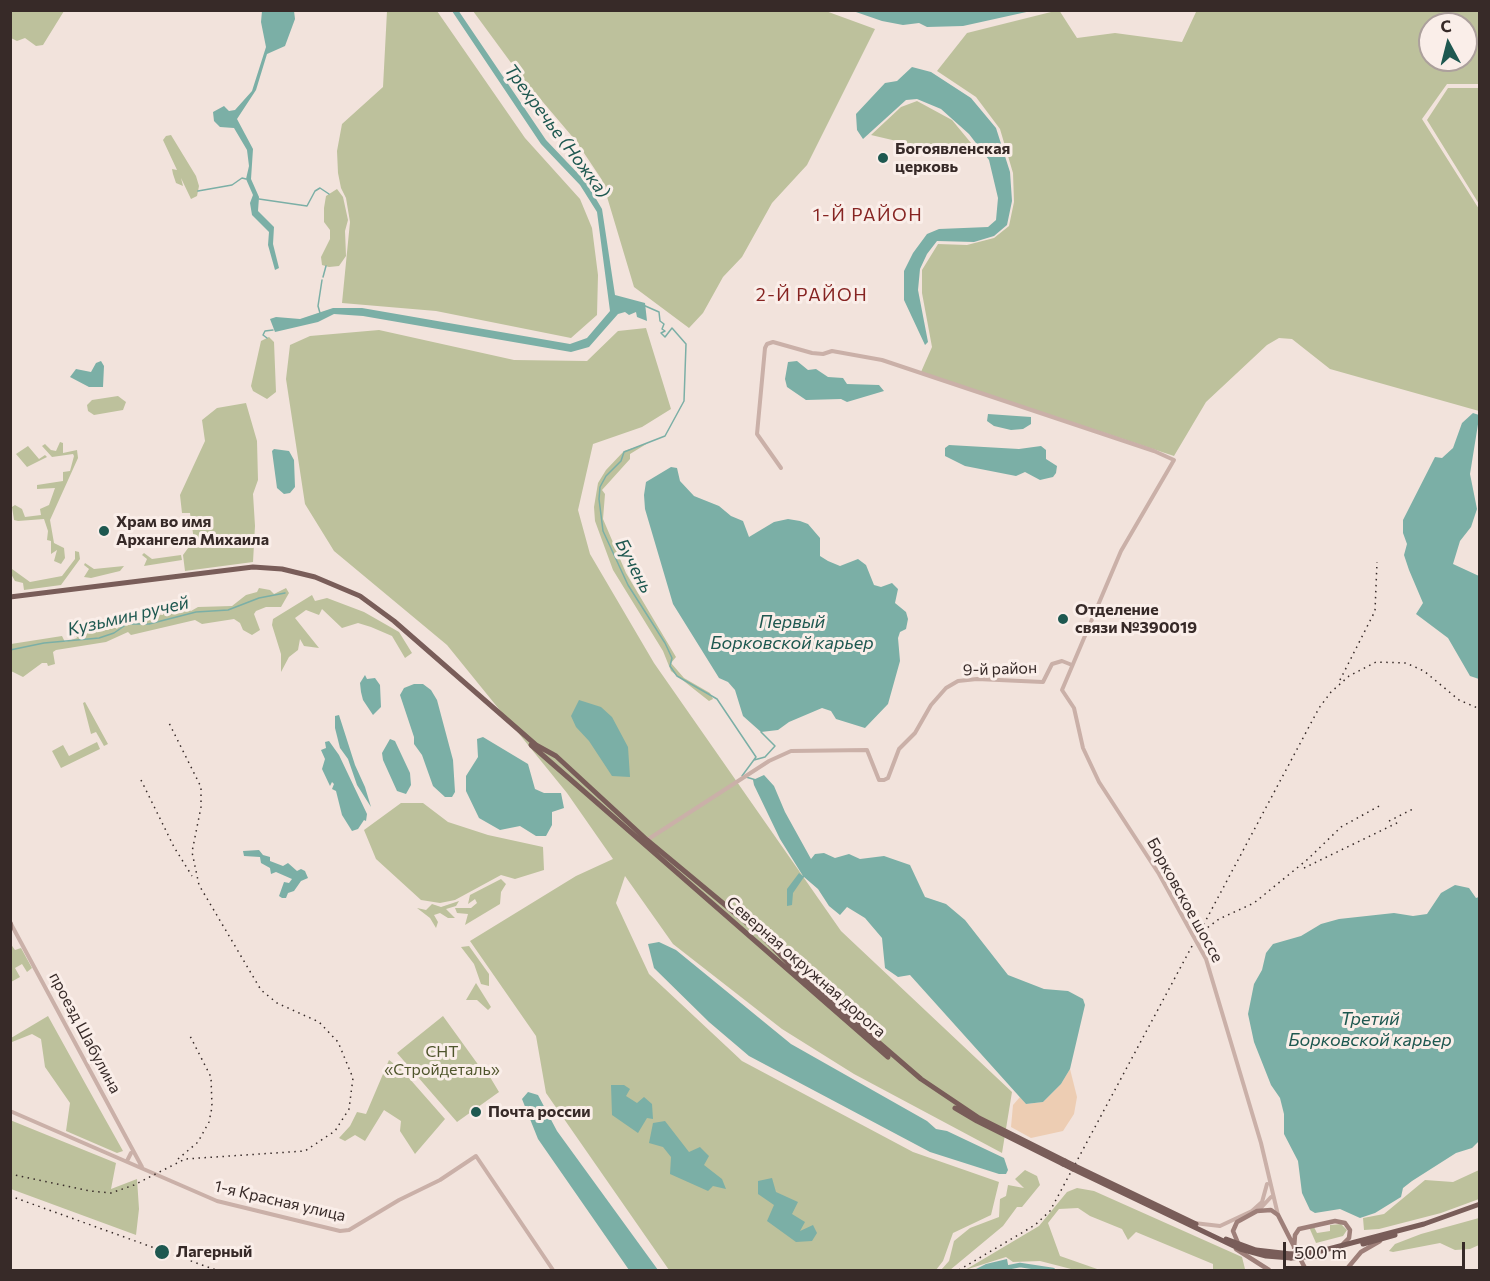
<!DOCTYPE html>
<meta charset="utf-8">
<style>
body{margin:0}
#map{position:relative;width:1490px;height:1281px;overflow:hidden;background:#f2e3dc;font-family:Commissioner,sans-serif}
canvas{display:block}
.frame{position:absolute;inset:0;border:12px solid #372a28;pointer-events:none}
.north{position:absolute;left:1418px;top:12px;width:60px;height:60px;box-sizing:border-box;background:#faeee9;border:2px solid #aca09c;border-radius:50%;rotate:353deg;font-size:16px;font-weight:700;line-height:24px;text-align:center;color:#372a28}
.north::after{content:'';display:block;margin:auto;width:21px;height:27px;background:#1e5850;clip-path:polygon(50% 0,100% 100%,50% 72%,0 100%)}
.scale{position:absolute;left:1283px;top:1242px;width:182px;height:27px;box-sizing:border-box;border:3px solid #372a28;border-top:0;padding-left:8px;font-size:18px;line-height:21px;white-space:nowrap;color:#372a28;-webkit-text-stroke:4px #faeee9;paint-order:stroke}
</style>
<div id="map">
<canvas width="1490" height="1281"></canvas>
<div class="frame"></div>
<div class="north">С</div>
<div class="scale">500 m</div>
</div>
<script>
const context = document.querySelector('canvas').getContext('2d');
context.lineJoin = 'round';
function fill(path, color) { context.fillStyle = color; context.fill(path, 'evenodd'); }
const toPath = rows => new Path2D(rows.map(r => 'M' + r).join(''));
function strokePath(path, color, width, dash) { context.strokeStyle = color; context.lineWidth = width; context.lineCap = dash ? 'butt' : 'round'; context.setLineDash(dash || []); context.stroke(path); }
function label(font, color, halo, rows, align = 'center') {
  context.font = font + ' Commissioner,sans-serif'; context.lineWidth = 6; context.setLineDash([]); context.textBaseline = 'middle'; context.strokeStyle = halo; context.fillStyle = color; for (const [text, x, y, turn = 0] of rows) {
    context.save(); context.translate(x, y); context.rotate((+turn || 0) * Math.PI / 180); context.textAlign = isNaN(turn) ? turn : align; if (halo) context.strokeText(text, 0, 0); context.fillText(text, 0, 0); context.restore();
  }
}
const green = toPath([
 [823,10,875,29,807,165,772,203,742,257,723,277,703,313,689,328,634,287,602,180,576,141,520,75,473,11],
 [1059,10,1077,38,1115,33,1182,42,1196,12,1193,11,1479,11,1479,84,1447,84,1422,119,1479,209,1479,411,1330,369,1292,339,1279,338,1267,345,1206,402,1174,456,921,372,932,347,922,293,922,270,938,244,967,245,994,238,1009,226,1014,202,1013,173,1000,129,976,97,937,71,967,33],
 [1430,24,1466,24,1466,60,1430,60],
 [10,11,11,10,64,11,43,45,36,46,25,38,17,41,11,38],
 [387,11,437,11,525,138,580,199,592,228,598,275,597,315,571,338,436,311,342,303,350,222,346,198,341,188,338,173,337,151,342,124,383,87],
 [1448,88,1479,88,1479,204,1427,120],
 [917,101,952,120,981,155,939,151,871,135,901,107],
 [171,135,196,176,199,186,197,196,191,199,181,178,183,186,176,183,173,174,172,169,177,170,163,140,166,136],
 [337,189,343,197,348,220,345,231,346,256,339,266,329,267,322,265,321,257,330,239,330,230,324,222,324,208,326,196],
 [646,328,671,409,642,427,593,444,578,510,590,554,654,663,841,931,1012,1092,1002,1153,854,1074,782,1029,673,944,625,876,616,903,649,974,742,1061,913,1152,999,1182,991,1215,953,1233,943,1261,936,1270,669,1270,546,1093,536,1036,470,941,576,876,613,859,567,793,447,645,334,551,305,504,286,379,290,345,310,336,379,330,514,360,587,361,618,331],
 [269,337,274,342,276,392,267,399,253,391,251,386,261,341],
 [118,396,126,402,123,410,94,415,88,411,87,405,92,400],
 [246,403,257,441,258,480,253,494,255,526,253,562,185,571,183,555,194,540,190,513,182,513,180,495,205,441,202,420,217,408],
 [60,442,63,443,63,453,77,450,78,458,50,520,54,543,64,548,65,558,61,564,54,561,57,550,51,554,51,541,47,540,48,531,44,519,18,521,14,520,12,507,15,505,22,509,25,517,41,515,40,509,49,505,55,488,37,489,37,485,63,481,63,472,70,471,74,456,73,454,52,457,42,446,45,444,51,450,56,451],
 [648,443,630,454,630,459,602,490,605,494,603,519,626,573,676,657,671,663,684,678,710,693,713,699,709,701,671,671,663,651,613,570,595,521,594,507,598,483,606,470,624,451],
 [28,446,39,459,45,455,47,457,27,467,16,454],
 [75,551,79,552,80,559,61,585,24,590,23,583,15,581,11,574,12,569,30,582,62,576,75,559],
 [144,553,152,559,181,555,182,560,144,566,147,559,142,555],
 [85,563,94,569,124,566,120,571,91,578,84,577,89,569,84,565],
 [259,588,270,590,274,594,286,588,289,593,281,607,266,607,256,611,254,614,260,630,252,635,243,630,240,623,234,619,202,624,195,620,131,635,128,632,106,642,56,650,53,652,55,664,48,666,47,663,42,663,23,677,11,671,11,644,62,636,65,642,77,638,74,631,111,625,117,629,122,623,131,620,143,624,151,614,163,615,164,611,169,613,182,606,191,611,198,607,232,606,246,595,257,592],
 [312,595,315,601,327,598,364,612,399,632,412,653,405,658,392,636,371,627,358,623,342,628,322,609,319,615,306,610,295,618,319,648,304,646,300,639,298,650,289,657,281,672,281,654,272,625,273,619],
 [85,702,108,744,104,746,96,732,91,734,83,703],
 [97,742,100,749,61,768,52,751,63,745,69,756],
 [401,803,423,803,448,822,488,835,543,847,544,870,515,879,501,875,455,900,440,903,421,900,376,859,364,830],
 [501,879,506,884,501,892,500,904,465,925,468,914,457,913,455,908,471,908,477,903,475,899,468,904,470,895],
 [459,901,456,906,446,909,455,918,448,918,440,913,434,915,438,922,436,928,430,918,417,908,426,910,432,904,441,907],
 [10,943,15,950,21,948,32,968,27,972,22,964,15,968,20,977,11,982],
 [469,946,489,974,489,986,481,984,474,964,461,947],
 [476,983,491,1007,488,1010,477,1000,466,1000],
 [48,1016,85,1083,123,1151,117,1153,66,1131,70,1103,45,1067,41,1039,32,1034,12,1042,11,1046,11,1038],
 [443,1016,482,1070,490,1077,499,1092,457,1122,397,1053],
 [389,1060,401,1069,445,1119,415,1154,400,1131,401,1121,384,1110,365,1141,355,1135,345,1141,339,1138,350,1126,357,1112,366,1114],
 [10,1120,116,1163,111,1189,137,1179,139,1209,136,1235,11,1189],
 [1025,1170,1037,1176,1040,1185,1022,1207,1017,1207,1003,1226,950,1270,941,1270,949,1261,954,1241,970,1228,999,1217,1000,1199,1006,1196,1008,1185,1024,1188,1015,1179],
 [1479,1170,1479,1199,1441,1213,1379,1229,1364,1230,1363,1218,1384,1214,1425,1180,1453,1182],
 [1077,1188,1094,1191,1242,1257,1245,1269,1213,1270,1213,1264,1136,1232,1128,1240,1122,1229,1090,1216,1078,1208,1059,1209,1048,1223,1060,1256,1100,1270,1075,1270,1040,1261,1013,1262,1006,1257,965,1270,1039,1226,1067,1192],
 [1479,1218,1479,1245,1470,1249,1455,1250,1440,1243,1393,1252,1389,1251,1395,1244,1421,1234],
 [1341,1224,1347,1230,1343,1236,1316,1243,1309,1227,1314,1227,1317,1233,1330,1231,1330,1225]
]);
const sand = toPath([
 [1070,1069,1077,1097,1074,1114,1063,1131,1031,1138,1011,1127,1013,1105,1020,1097,1026,1104,1043,1102,1061,1084]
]);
const water = toPath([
 [458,10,546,140,586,182,602,209,615,295,645,303,647,321,637,317,636,312,629,315,625,312,618,314,589,347,571,352,363,316,334,314,318,322,275,332,270,319,276,317,300,319,333,308,362,308,570,344,587,338,610,311,597,212,580,185,541,144,452,11],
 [262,11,294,11,295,19,285,46,267,54,256,90,237,119,253,149,251,179,259,197,258,211,274,227,273,244,279,268,275,270,268,245,269,232,252,215,250,203,253,195,246,179,249,166,247,150,234,128,220,127,214,121,213,112,224,106,229,111,235,110,252,91,266,47,261,22],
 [853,11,1031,11,963,26,927,27,919,23,903,25,882,21],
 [912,67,931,72,971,98,996,128,1010,172,1012,201,1007,225,994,236,974,242,937,241,927,254,920,269,918,290,928,342,925,345,904,300,904,271,913,253,927,234,939,229,988,227,996,220,998,198,989,160,969,134,941,109,917,99,906,100,863,139,857,130,856,114,885,83,897,81],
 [101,361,104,366,103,387,89,387,70,377,76,369,91,372,96,363],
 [797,361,808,370,816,369,828,377,843,378,847,384,879,385,884,391,847,402,841,399,806,400,787,387,785,379,788,362],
 [1473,413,1479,415,1479,418,1470,474,1477,509,1471,527,1460,541,1453,564,1479,576,1479,679,1470,676,1448,638,1416,614,1423,603,1409,570,1404,555,1407,544,1403,533,1403,520,1435,457,1442,458,1453,448,1462,423],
 [988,414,1031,417,1031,424,1023,429,1011,430,994,426,987,421],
 [949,445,1019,449,1041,446,1046,450,1046,459,1057,466,1056,473,1053,477,1040,480,1025,472,1016,476,965,466,945,456,945,448],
 [274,449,289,451,294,460,295,487,290,493,284,494,277,488,272,451],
 [671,467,677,468,680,481,694,496,719,506,731,516,743,521,749,537,774,522,788,519,800,521,808,524,820,538,820,556,828,561,840,566,858,559,866,565,874,585,881,587,892,583,898,589,895,603,906,612,908,619,906,629,900,632,898,638,900,661,888,704,865,728,836,719,831,711,822,708,789,722,778,730,761,732,743,716,735,690,728,682,719,678,673,604,645,509,644,495,646,482],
 [365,675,367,679,375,678,380,685,381,707,373,715,363,700,361,692,360,683],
 [414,684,423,684,431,690,437,700,453,760,455,792,452,797,445,797,433,786,422,755,414,744,414,737,400,695,404,688],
 [579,700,601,707,612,717,628,747,630,777,612,776,589,741,576,727,571,716],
 [339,715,355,765,365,787,371,807,357,785,348,759,340,748,335,728,335,716],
 [483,737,528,764,535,789,544,793,561,793,564,808,552,812,552,825,546,836,536,836,520,826,500,830,479,818,466,791,466,776,478,757,477,739],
 [390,739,395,741,410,773,411,785,406,794,397,791,383,760,382,753],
 [329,741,339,755,367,814,366,821,364,820,358,829,352,831,342,815,336,791,332,789,334,784,332,782,330,786,322,769,325,759,321,750,326,748,325,742],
 [764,775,774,786,785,812,811,859,815,854,824,853,835,858,849,854,860,859,884,856,910,865,925,897,946,904,965,920,1008,975,1044,989,1068,991,1083,999,1085,1005,1070,1069,1061,1084,1043,1102,1026,1104,910,975,898,977,885,968,882,938,865,918,847,907,840,915,829,906,818,889,804,877,793,893,792,905,787,906,787,889,799,873,803,876,780,839,754,785,753,780],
 [259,850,263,855,270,857,270,861,283,866,288,863,297,871,301,869,305,871,308,878,301,881,294,891,288,893,286,898,282,898,279,896,284,882,289,883,292,879,276,872,271,874,270,868,261,863,260,857,244,856,243,851],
 [1455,885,1469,888,1476,898,1479,897,1479,1141,1472,1148,1456,1153,1412,1181,1403,1188,1401,1197,1375,1213,1360,1218,1340,1209,1315,1213,1310,1210,1302,1193,1298,1161,1284,1134,1284,1114,1280,1098,1271,1085,1254,1042,1248,1014,1254,984,1262,970,1266,953,1273,944,1301,936,1321,924,1339,919,1394,913,1413,916,1427,914,1441,893],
 [659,942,676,950,791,1044,927,1121,936,1129,947,1131,1004,1158,1008,1170,1006,1174,999,1174,930,1152,749,1056,709,1022,654,968,648,944],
 [611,1085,624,1085,630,1089,626,1096,637,1103,644,1097,652,1104,653,1119,647,1118,638,1133,612,1115],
 [528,1092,538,1095,557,1131,658,1270,629,1270,538,1139,522,1099],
 [665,1121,689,1152,700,1147,709,1156,704,1165,722,1179,726,1189,713,1186,708,1191,670,1174,671,1157,663,1147,649,1143,653,1123],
 [772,1178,776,1192,798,1202,792,1214,805,1222,800,1231,813,1225,817,1233,812,1241,796,1242,767,1221,774,1205,758,1194,758,1181],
 [1007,1259,1009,1270,974,1270,986,1264]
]);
const stream = toPath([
 [198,191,232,185,242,178,246,179],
 [259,199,307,206,315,191,320,188,329,194],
 [323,277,326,266],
 [643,305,659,312,660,321,664,324,662,329,665,331,661,333,665,337,672,328,686,344,684,401,665,436,624,452,621,461,606,476,600,487,599,499,603,531,628,585,665,643,672,658,670,666,677,676,717,699,756,757,742,776],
 [320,313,318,306,322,280],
 [267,338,263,335,265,331,273,330],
 [10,650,44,643,99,638,114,633,127,624,149,624,196,612,228,610,259,598,285,593],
 [754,760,765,757,775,746,761,732],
 [746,777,756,780]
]);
const river = toPath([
 [995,1270,1020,1265,1053,1270]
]);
const tertiary = toPath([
 [781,468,757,434,765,348,767,344,773,342,812,353,823,354,832,351,882,360,1154,451,1174,460,1121,551,1062,690,1074,708,1083,748,1099,782,1159,874,1206,959,1261,1143,1278,1215],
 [647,840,769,761,791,751,867,750,879,780,884,780,888,778,899,749,915,733,931,705,946,688,958,681,977,679,1043,682,1052,664,1062,661,1072,665],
 [11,924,142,1167],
 [10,1111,217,1201,340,1231,349,1230,399,1200,440,1180,476,1156,553,1270],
 [127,1161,131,1153],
 [1258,1211,1271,1197],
 [1194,1223,1220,1226,1252,1211,1262,1202,1267,1184]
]);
const secondary = toPath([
 [1238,1243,1233,1231,1237,1222,1257,1211,1271,1210,1278,1215,1306,1270],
 [1294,1248,1295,1235,1299,1229,1335,1221,1345,1223,1350,1230,1349,1238,1343,1244],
 [1236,1249,1269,1270],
 [1346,1270,1361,1252,1380,1241]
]);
const primary = toPath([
 [10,597,253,567,282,569,315,577,360,596,394,621,536,745,556,756,647,840,760,934,796,971,921,1079,979,1118,1065,1161],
 [531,745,888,1057],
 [10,923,10,929],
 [955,1108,977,1121,1063,1164],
 [1075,1166,1196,1224],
 [1073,1169,1240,1249,1266,1256,1291,1258],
 [1226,1239,1256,1250,1291,1254],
 [1363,1244,1395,1235],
 [1317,1252,1424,1224,1480,1204]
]);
const rail = toPath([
 [1340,680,1375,611,1377,562],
 [141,780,174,847,192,876],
 [1389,821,1413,809],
 [1304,868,1401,821],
 [1203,931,1219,919,1254,903,1308,859,1341,827,1381,805],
 [1198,935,1319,708,1331,692,1349,676,1376,662,1406,663,1424,671,1459,700,1480,709],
 [178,1159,198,1142,209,1122,212,1107,211,1077,190,1036],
 [10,1174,90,1191,111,1193,134,1185,185,1159,305,1151,335,1131,349,1109,353,1078,338,1042,319,1022,277,1003,261,990,199,885,192,852,201,807,201,787,168,721],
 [10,1196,216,1270],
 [959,1270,1035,1225,1050,1211,1192,946]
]);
const primaryBridge = toPath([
 [1065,1161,1075,1166],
 [1063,1164,1073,1169],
 [1291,1254,1317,1252],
 [1291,1258,1318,1256]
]);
const markers = [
 [883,158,6,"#1e5850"],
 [104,531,6,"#1e5850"],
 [1063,619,6,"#1e5850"],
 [476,1112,6,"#1e5850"],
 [162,1252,8,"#1e5850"]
];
const poiNames = [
 ["Богоявленская",895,149],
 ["церковь",895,167],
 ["Храм во имя",116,522],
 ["Архангела Михаила",116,540],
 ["Отделение",1075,610],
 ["связи №390019",1075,628],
 ["Почта россии",488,1112],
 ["Лагерный",176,1252]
];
const streetNames = [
 ["9-й район",1000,669,-2],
 ["Борковское шоссе",1185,900,61],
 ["Северная окружная дорога",806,967,41],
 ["проезд Шабулина",85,1033,62],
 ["1-я Красная улица",280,1201,13]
];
const parkNames = [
 ["СНТ",442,1052],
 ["«Стройдеталь»",442,1070]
];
const waterNames = [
 ["Трехречье (Ножка)",557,131,53],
 ["Бучень",634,566,62],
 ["Кузьмин ручей",128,616,-13],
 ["Первый",792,622],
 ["Борковской карьер",792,643],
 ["Третий",1370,1019],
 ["Борковской карьер",1370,1040]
];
const neighbourhoodNames = [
 ["1-Й РАЙОН",868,215],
 ["2-Й РАЙОН",812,295]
];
fill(green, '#bdc19c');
fill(sand, '#edcdb3');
fill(water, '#7bafa6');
strokePath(stream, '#7bafa6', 1.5);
strokePath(river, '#7bafa6', 4.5);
strokePath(tertiary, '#cab0a8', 4);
strokePath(secondary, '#9e7f79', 4.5);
strokePath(primary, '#795d59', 5);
strokePath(rail, '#372a28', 1.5, [1.5, 4.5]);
strokePath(primaryBridge, '#795d59', 5);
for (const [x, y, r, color] of markers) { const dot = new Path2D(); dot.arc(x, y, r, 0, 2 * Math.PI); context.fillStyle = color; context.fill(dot); strokePath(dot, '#faeee9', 2); }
label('bold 16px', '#372a28', '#faeee9', poiNames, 'left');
label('16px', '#372a28', '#faeee9', streetNames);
label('16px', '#4f552c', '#faeee9', parkNames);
label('italic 18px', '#1e5850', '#faeee9', waterNames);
context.letterSpacing = '1.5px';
label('18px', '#862422', '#faeee9', neighbourhoodNames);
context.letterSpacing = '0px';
</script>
